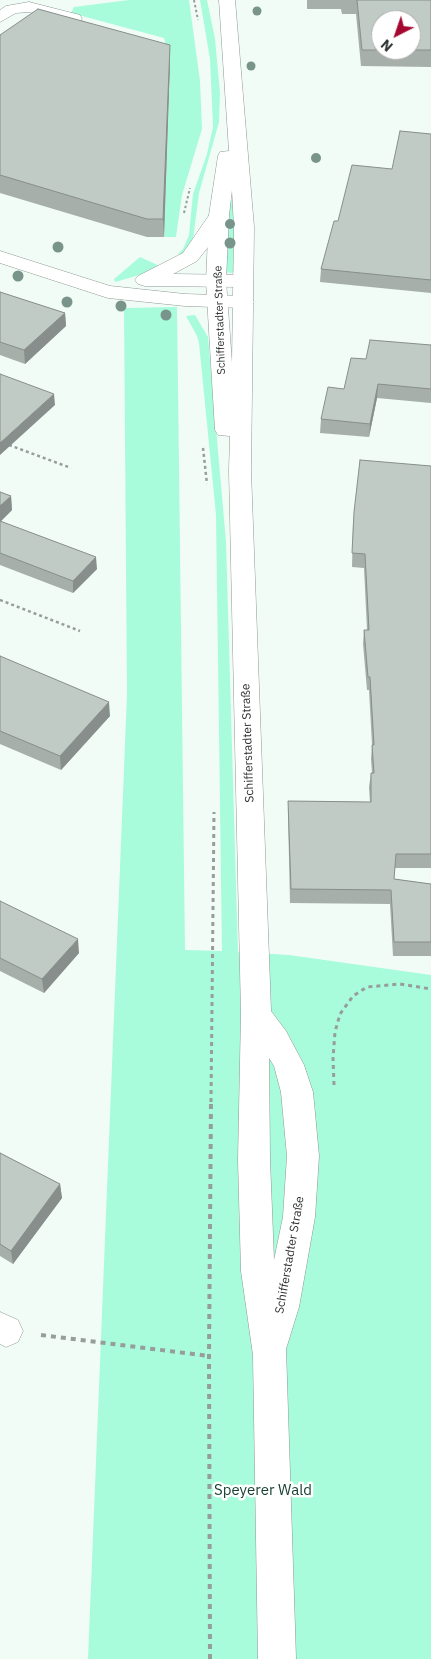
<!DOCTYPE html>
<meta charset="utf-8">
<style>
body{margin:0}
#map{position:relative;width:431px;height:1659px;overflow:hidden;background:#f1fcf7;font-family:"IBM Plex Sans",sans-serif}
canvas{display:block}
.north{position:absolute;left:371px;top:10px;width:50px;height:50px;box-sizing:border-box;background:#fff;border:1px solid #abadac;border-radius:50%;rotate:221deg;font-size:14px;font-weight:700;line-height:20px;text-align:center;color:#2e3230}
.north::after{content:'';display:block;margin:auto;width:18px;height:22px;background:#a40830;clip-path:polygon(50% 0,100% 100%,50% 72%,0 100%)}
</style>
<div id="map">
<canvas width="431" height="1659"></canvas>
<div class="north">N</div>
</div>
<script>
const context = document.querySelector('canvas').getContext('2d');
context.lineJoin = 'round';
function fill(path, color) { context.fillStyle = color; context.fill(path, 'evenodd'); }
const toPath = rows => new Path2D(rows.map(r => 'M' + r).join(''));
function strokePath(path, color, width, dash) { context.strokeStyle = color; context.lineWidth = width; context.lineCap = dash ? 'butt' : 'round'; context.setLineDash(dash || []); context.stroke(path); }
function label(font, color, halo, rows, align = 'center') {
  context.font = font + ' "IBM Plex Sans",sans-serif'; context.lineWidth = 5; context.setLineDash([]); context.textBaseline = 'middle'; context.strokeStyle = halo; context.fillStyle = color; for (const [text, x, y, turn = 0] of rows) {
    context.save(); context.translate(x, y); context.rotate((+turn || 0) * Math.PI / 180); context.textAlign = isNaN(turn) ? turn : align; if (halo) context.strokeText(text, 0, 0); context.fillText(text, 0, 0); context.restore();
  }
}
const green = toPath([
 [129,0,189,0,200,81,202,129,182,195,176,237,164,237,170,63,164,38,71,13,74,7],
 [200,0,207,0,215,39,220,93,219,122,199,193,193,239,182,255,178,254,183,249,189,235,193,194,207,154,213,127,210,59],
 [231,200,233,201,235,237,234,272,231,273,225,272,225,237],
 [140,257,164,268,115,282,114,279],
 [177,307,185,950,222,951,216,515,199,343,197,336,186,316,195,315,208,337,226,542,238,952,289,955,431,975,431,1659,88,1659,127,694,124,308]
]);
const pathFar3 = toPath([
 [194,0,198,20],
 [184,213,190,188]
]);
const pathFar2 = toPath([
 [9,445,71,468],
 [203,448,207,484],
 [0,600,80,631]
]);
const pathFar1 = toPath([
 [334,1085,333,1058,335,1032,340,1014,353,996,367,987,400,984,431,989],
 [211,1102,214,812]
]);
const path = toPath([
 [41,1335,209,1356],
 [210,1659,209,1356,211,1101]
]);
const minor = toPath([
 [29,2,80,15,82,19,80,23,74,24,29,12,16,13,0,22,0,10,6,6,29,2],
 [219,209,226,211,229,215,212,242,197,261,173,274,243,275,250,277,253,281,250,285,243,287,145,286,138,284,135,280,138,276,183,253,212,211,219,209],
 [0,251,110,286,185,294,244,296,251,298,254,302,251,306,244,308,185,306,108,298,0,263,0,251],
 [0,1312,18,1320,23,1331,18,1342,6,1347,0,1344,0,1312]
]);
const major = toPath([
 [219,0,235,0,254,227,251,471,271,1011,286,1031,304,1065,313,1092,319,1156,315,1217,299,1307,286,1349,296,1659,258,1659,253,1355,241,1271,238,1160,241,1014,229,471,230,436,218,435,215,430,206,281,209,215,218,156,220,152,229,151,219,0],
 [232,190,234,227,232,363,226,281,229,215,232,190],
 [269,1058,274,1066,281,1092,287,1156,283,1217,274,1260,270,1160,269,1058]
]);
const trees = [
 [257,11,4.5],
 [251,66,4.5],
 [316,158,5],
 [230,224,5],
 [230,243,5.5],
 [58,247,5.5],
 [18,276,5.5],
 [67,302,5.5],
 [121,306,5.5],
 [166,315,5.5]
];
const wall = toPath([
 [307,0,431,0,431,67,361,66,356,14,342,14,341,9,307,9],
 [0,35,170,45,170,62,164,237,147,237,0,193],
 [431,134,431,293,320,282,321,269,338,221,392,169],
 [0,292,65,313,66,326,25,364,0,355],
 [431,345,431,403,377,398,369,437,320,433,321,419,344,389,366,359],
 [431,466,431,868,395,868,394,879,431,884,431,956,393,956,390,904,290,903,288,815,288,801,370,802,369,787,371,773,372,773,371,759,372,745,369,690,367,690,363,644,364,630,367,630,364,568,352,567,353,525],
 [0,492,11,496,12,510,1,521,97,569,73,593,0,565],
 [0,656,110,716,61,770,0,744],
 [0,901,79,953,44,993,0,971],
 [0,1153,60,1184,62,1198,13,1264,0,1256]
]);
const shadedWall = toPath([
 [170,45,170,62,164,237,163,219],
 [65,313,66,326,25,364,24,350],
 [378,384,377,398,369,437,370,424],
 [54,394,55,405,0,455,0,443],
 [11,496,12,510,0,522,0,506],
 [96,557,97,569,73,593,73,581],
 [109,702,110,716,61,770,60,756],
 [78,939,79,953,44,993,42,979],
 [60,1184,62,1198,13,1264,11,1251]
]);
const building = toPath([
 [357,0,431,0,431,50,390,50,411,50,411,20,381,20,381,50,362,50,357,0],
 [38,9,170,45,163,219,147,219,0,175,0,35,38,9],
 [400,131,431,134,431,280,321,269,334,221,338,221,352,165,392,169,400,131],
 [0,292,65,313,24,350,0,342,0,292],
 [370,340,431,345,431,389,378,384,370,424,321,419,328,387,344,389,351,358,366,359,370,340],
 [0,374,54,394,0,443,0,374],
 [360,460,431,466,431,854,396,854,394,879,431,884,431,942,394,942,391,890,291,889,288,801,371,802,371,773,374,773,372,745,374,745,370,677,368,677,364,630,369,630,365,554,352,553,354,512,360,460],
 [0,492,11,496,0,506,0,492],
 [0,521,96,557,73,581,0,553,0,521],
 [0,656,109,702,60,756,0,731,0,656],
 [0,901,78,939,42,979,0,958,0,901],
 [0,1153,60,1184,11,1251,0,1244,0,1153]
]);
const farStreetnames = [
 ["Schifferstadter Straße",220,320,-92]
];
const streetNames = [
 ["Schifferstadter Straße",248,743,-92],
 ["Schifferstadter Straße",290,1255,-80]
];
const nearParknames = [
 ["Speyerer Wald",263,1491]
];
fill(green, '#a8fcdb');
strokePath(minor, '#8f9994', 1);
strokePath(major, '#8f9994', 1);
strokePath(pathFar3, '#969d9a', 2, [2.5, 2.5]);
strokePath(pathFar2, '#969d9a', 2.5, [3, 3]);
strokePath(pathFar1, '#969d9a', 3, [4, 4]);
strokePath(path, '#969d9a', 4, [5, 5]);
fill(minor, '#fff');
fill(major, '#fff');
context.fillStyle = '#79958b';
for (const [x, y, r] of trees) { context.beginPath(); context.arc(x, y, r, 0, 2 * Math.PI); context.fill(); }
fill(wall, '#a6afaa');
fill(shadedWall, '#878e8b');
fill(building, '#c1cbc6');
strokePath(building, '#878e8b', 1);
label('11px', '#2e3230', '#fff', farStreetnames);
label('12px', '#2e3230', '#fff', streetNames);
label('15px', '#174133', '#fff', nearParknames);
</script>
